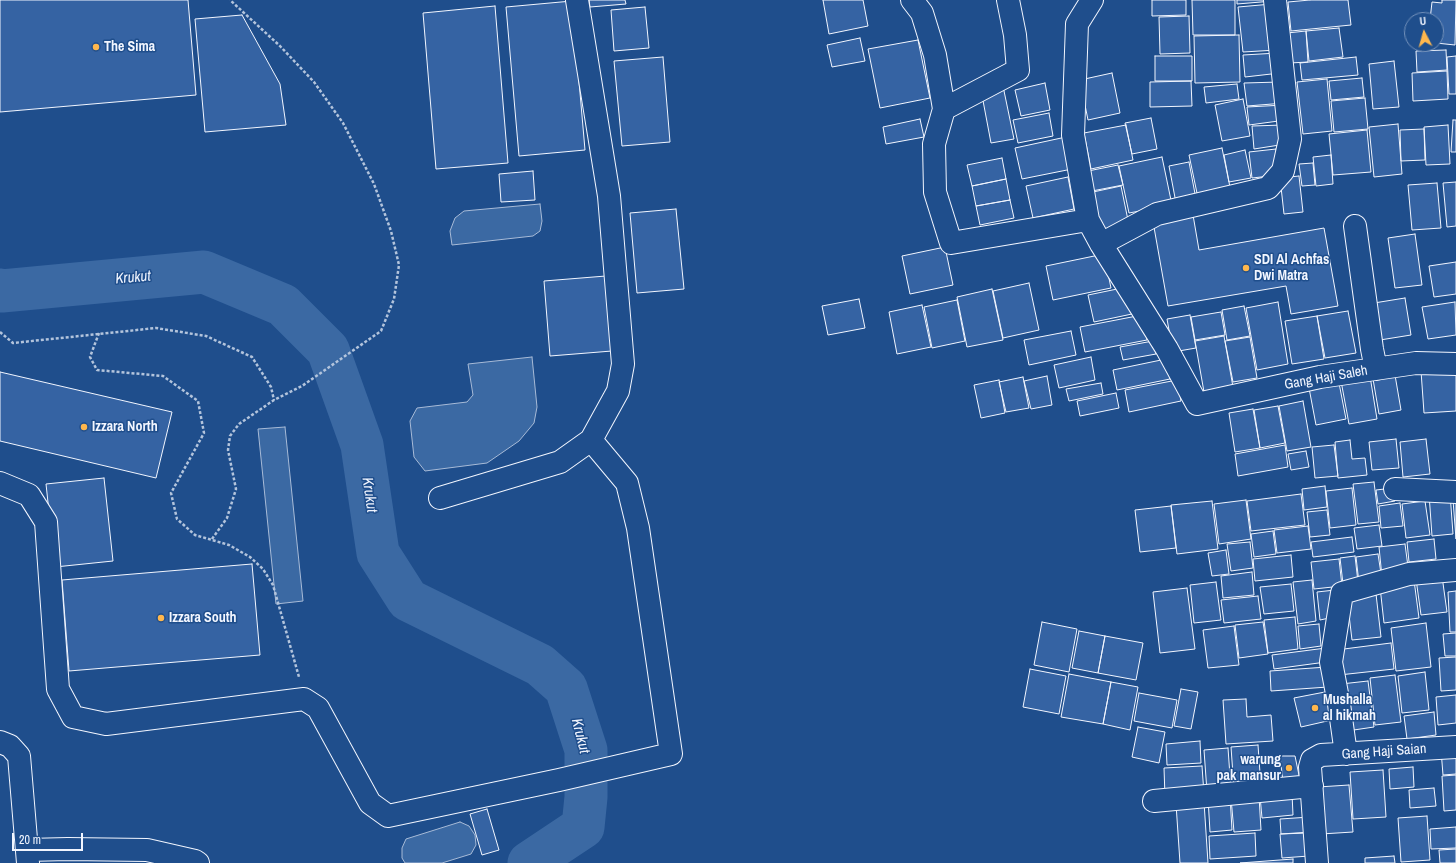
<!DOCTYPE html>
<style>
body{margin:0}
#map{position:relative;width:1456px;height:863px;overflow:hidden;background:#1f4e8c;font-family:"Archivo Narrow",sans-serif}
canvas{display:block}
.north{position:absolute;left:1404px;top:12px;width:40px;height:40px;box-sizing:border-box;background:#1f4e8c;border:1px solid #7391ba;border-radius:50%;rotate:354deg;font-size:11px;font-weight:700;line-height:16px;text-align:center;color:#f2f6ff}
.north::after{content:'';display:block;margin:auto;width:14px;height:18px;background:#ffb74d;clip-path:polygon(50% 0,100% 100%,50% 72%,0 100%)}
.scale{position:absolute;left:12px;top:833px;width:71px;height:18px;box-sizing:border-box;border:2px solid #f2f6ff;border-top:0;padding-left:5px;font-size:12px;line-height:14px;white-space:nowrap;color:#f2f6ff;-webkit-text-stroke:3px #1f4e8c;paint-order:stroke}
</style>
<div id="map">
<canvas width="1456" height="863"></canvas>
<div class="north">U</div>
<div class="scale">20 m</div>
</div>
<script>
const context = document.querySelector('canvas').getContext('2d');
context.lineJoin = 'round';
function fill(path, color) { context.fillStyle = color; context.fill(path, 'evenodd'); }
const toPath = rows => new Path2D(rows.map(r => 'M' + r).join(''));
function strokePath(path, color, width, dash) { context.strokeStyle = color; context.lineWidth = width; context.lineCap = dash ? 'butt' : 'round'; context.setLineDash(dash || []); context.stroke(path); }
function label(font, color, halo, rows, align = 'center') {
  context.font = font + ' "Archivo Narrow",sans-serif'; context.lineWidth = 3; context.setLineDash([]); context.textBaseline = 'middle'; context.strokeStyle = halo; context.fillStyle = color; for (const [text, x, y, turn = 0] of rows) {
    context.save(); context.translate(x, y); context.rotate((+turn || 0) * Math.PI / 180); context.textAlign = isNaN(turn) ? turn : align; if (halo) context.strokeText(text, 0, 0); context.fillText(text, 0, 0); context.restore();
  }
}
const water = toPath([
 [540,204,542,221,540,231,533,236,452,245,450,231,455,218,464,211,540,204],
 [532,357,537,407,534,423,519,441,487,463,425,471,414,457,410,421,417,408,467,402,473,395,468,364,532,357],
 [285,427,303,601,276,604,258,429,285,427],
 [460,822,469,826,475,835,476,845,471,854,442,863,405,863,402,858,402,848,406,839,460,822]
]);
const river = toPath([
 [0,290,2,291,204,272,283,305,328,350,362,445,378,553,408,600,540,665,566,688,586,750,586,797,583,827,529,863]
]);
const building = toPath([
 [0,0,188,0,196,95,0,112,0,0],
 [589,0,625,0,626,4,590,7,589,0],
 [823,0,863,0,868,26,829,34,823,0],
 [1152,0,1186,0,1186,15,1152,16,1152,0],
 [1192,0,1235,0,1235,35,1193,35,1192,0],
 [1237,0,1273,0,1273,1,1237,4,1237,0],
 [1310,0,1348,0,1351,25,1291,31,1288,2,1310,0],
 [1442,0,1456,0,1455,45,1436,43,1436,20,1430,20,1432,2,1442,3,1442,0],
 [572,1,585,150,519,156,506,7,572,1],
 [1272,4,1277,50,1243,52,1238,7,1272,4],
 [495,6,508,163,436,169,423,13,495,6],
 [645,7,649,48,614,51,611,10,645,7],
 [242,15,280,84,286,125,205,132,195,19,242,15],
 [1189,16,1190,53,1160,54,1159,17,1189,16],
 [1339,28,1343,57,1309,61,1306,31,1339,28],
 [1306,31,1308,62,1290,63,1287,33,1306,31],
 [1239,35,1240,82,1195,83,1194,36,1239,35],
 [860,38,865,61,832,67,827,45,860,38],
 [918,40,930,98,880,108,868,49,918,40],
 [1446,50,1447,70,1417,72,1416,51,1446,50],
 [1278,53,1280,73,1245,77,1243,55,1278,53],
 [1155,56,1192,56,1192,81,1155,81,1155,56],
 [1456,56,1456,94,1449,94,1447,57,1456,56],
 [663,57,670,142,622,146,614,61,663,57],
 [1356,57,1358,75,1302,80,1300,63,1356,57],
 [1394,61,1399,107,1373,109,1369,64,1394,61],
 [1447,71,1448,99,1413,101,1412,73,1447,71],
 [1112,73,1120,113,1088,120,1080,80,1112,73],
 [1362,78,1364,97,1331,100,1329,81,1362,78],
 [1327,79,1332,131,1303,134,1297,82,1327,79],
 [1191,81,1192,106,1150,107,1150,82,1191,81],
 [1280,82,1285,103,1247,106,1244,83,1280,82],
 [1045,83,1050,110,1021,116,1015,90,1045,83],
 [1237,84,1239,99,1206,103,1204,87,1237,84],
 [1003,86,1014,139,991,143,981,90,1003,86],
 [1365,98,1368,129,1334,132,1331,101,1365,98],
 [1243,99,1250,136,1222,141,1215,105,1243,99],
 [1284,105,1286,120,1249,125,1247,107,1284,105],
 [1049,113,1053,136,1018,143,1013,120,1049,113],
 [1151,118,1157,149,1132,154,1125,123,1151,118],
 [920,119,924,137,886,144,883,127,920,119],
 [1453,120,1456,120,1456,152,1451,152,1453,120],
 [1398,124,1402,174,1374,177,1369,127,1398,124],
 [1126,125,1133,160,1091,169,1084,133,1126,125],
 [1283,125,1286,144,1254,149,1252,126,1283,125],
 [1448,125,1450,164,1426,165,1424,127,1448,125],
 [1424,129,1425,160,1401,161,1400,130,1424,129],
 [1367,130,1371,172,1333,175,1329,134,1367,130],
 [1066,137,1072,169,1022,179,1015,148,1066,137],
 [1222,148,1231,192,1198,198,1189,155,1222,148],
 [1276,149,1279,175,1252,178,1249,152,1276,149],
 [1245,150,1251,178,1229,182,1224,155,1245,150],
 [1331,155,1333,184,1316,186,1313,157,1331,155],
 [1162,157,1172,205,1129,213,1119,166,1162,157],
 [1002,158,1006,179,972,186,967,165,1002,158],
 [1189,162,1196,199,1176,203,1169,166,1189,162],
 [1313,163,1315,185,1302,186,1299,164,1313,163],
 [1118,165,1123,185,1092,191,1088,171,1118,165],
 [533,171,535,200,501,202,499,174,533,171],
 [1299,176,1303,212,1284,214,1280,178,1299,176],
 [1068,177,1074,209,1033,218,1026,186,1068,177],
 [1006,179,1010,200,976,206,972,186,1006,179],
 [1456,182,1456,226,1447,227,1443,183,1456,182],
 [1437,183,1441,228,1412,230,1408,185,1437,183],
 [1121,186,1129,225,1100,231,1093,192,1121,186],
 [1010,200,1014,218,980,225,976,206,1010,200],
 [676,209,684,289,637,293,630,213,676,209],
 [1192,209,1199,250,1324,228,1338,306,1291,314,1286,286,1168,306,1152,216,1192,209],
 [1415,234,1422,285,1395,288,1388,238,1415,234],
 [945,247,953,285,910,294,902,256,945,247],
 [1104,254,1111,288,1053,300,1046,266,1104,254],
 [1456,262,1456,294,1434,297,1429,266,1456,262],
 [606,276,612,351,550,356,544,281,606,276],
 [1029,283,1039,330,1003,338,993,291,1029,283],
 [1127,287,1132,314,1094,322,1088,295,1127,287],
 [992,289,1003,340,967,347,957,297,992,289],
 [1405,298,1411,335,1380,340,1374,303,1405,298],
 [859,299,865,328,828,335,822,306,859,299],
 [957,300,965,341,932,348,924,307,957,300],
 [1278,302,1288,364,1257,370,1246,308,1278,302],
 [1455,302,1456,335,1428,339,1422,307,1455,302],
 [922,305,931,347,897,354,889,312,922,305],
 [1244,306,1250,336,1227,340,1222,310,1244,306],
 [1348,311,1356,353,1325,358,1317,316,1348,311],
 [1221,312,1225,335,1195,340,1191,317,1221,312],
 [1142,315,1147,340,1085,352,1080,327,1142,315],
 [1190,315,1196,348,1173,352,1167,319,1190,315],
 [1317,316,1324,359,1292,364,1285,321,1317,316],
 [1071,331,1076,355,1029,365,1024,340,1071,331],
 [1224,336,1233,387,1204,392,1195,341,1224,336],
 [1250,337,1257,378,1233,382,1225,341,1250,337],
 [1153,341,1156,354,1123,360,1120,347,1153,341],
 [1091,357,1095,380,1059,388,1054,365,1091,357],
 [1166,359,1170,379,1117,390,1113,370,1166,359],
 [1456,369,1456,411,1424,413,1421,371,1456,369],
 [0,372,172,412,156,478,0,441,0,372],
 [1395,375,1401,410,1379,414,1373,379,1395,375],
 [1047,376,1052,405,1031,409,1024,381,1047,376],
 [1370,376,1377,419,1349,424,1341,381,1370,376],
 [1023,377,1029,408,1006,412,999,382,1023,377],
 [999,380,1005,413,981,418,974,385,999,380],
 [1177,380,1181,401,1129,412,1125,390,1177,380],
 [1101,383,1103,394,1069,401,1066,389,1101,383],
 [1339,383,1346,419,1316,425,1309,388,1339,383],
 [1116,393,1119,408,1080,416,1077,401,1116,393],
 [1303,401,1311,447,1287,451,1279,406,1303,401],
 [1278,406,1285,443,1260,448,1254,410,1278,406],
 [1253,409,1260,448,1235,452,1229,413,1253,409],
 [1396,439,1399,468,1372,470,1369,442,1396,439],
 [1426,439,1430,474,1403,477,1400,442,1426,439],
 [1350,440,1352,459,1365,458,1367,475,1338,478,1335,442,1350,440],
 [1285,445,1288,467,1238,476,1235,454,1285,445],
 [1334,445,1338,476,1315,478,1312,447,1334,445],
 [1306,451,1309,467,1291,470,1288,454,1306,451],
 [104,478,113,561,55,567,46,484,104,478],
 [1374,482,1379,522,1358,524,1353,484,1374,482],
 [1325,486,1327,507,1304,510,1302,489,1325,486],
 [1352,488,1356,525,1330,528,1326,491,1352,488],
 [1393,488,1395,501,1378,504,1376,490,1393,488],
 [1450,493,1453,534,1432,536,1429,494,1450,493],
 [1301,494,1305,525,1251,531,1247,501,1301,494],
 [1456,499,1456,539,1453,500,1456,499],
 [1246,500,1251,539,1219,544,1214,504,1246,500],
 [1212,501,1218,549,1177,554,1171,505,1212,501],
 [1425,501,1430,535,1406,538,1402,504,1425,501],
 [1400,503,1403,526,1381,528,1379,506,1400,503],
 [1171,506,1176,548,1140,552,1135,510,1171,506],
 [1327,510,1330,535,1310,537,1307,512,1327,510],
 [1379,525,1382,546,1357,549,1354,528,1379,525],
 [1308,526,1311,549,1277,553,1274,530,1308,526],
 [1273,531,1276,554,1254,557,1251,534,1273,531],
 [1352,537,1354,552,1313,557,1311,542,1352,537],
 [1434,539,1436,559,1409,562,1407,542,1434,539],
 [1250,542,1253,568,1231,571,1227,544,1250,542],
 [1405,544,1409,574,1382,577,1379,547,1405,544],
 [1226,550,1229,574,1212,576,1208,553,1226,550],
 [1378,554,1382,580,1359,583,1356,557,1378,554],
 [1291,555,1293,577,1255,581,1253,559,1291,555],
 [1355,556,1358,582,1343,584,1340,558,1355,556],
 [1339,559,1342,586,1314,589,1311,562,1339,559],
 [252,564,260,655,69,671,62,580,252,564],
 [1252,572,1254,595,1223,598,1221,576,1252,572],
 [1442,576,1447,612,1421,615,1416,579,1442,576],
 [1312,580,1316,621,1298,624,1293,582,1312,580],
 [1414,580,1419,618,1384,623,1380,587,1414,580],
 [1216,582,1221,620,1194,623,1190,585,1216,582],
 [1291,584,1294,611,1264,614,1260,587,1291,584],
 [1187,588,1195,649,1160,653,1153,592,1187,588],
 [1335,590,1334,617,1320,620,1317,592,1335,590],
 [1456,591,1456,632,1450,632,1448,592,1456,591],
 [1376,594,1381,637,1352,640,1347,598,1376,594],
 [1258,596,1261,619,1224,623,1221,600,1258,596],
 [1295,617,1298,649,1268,653,1264,620,1295,617],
 [1042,622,1077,629,1069,672,1034,665,1042,622],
 [1263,622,1268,654,1239,658,1235,625,1263,622],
 [1426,623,1431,667,1396,671,1391,628,1426,623],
 [1319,624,1321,646,1300,649,1298,626,1319,624],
 [1234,626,1239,665,1208,668,1203,630,1234,626],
 [1079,631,1105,636,1098,673,1072,668,1079,631],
 [1456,633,1456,656,1445,656,1443,634,1456,633],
 [1105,636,1143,643,1136,680,1098,673,1105,636],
 [1391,643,1394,669,1339,675,1336,650,1391,643],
 [1326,648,1326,662,1274,669,1272,655,1326,648],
 [1456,657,1456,690,1441,691,1439,658,1456,657],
 [1327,667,1328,687,1271,691,1270,671,1327,667],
 [1030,669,1066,676,1059,714,1023,707,1030,669],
 [1425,672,1429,710,1402,713,1398,676,1425,672],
 [1069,674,1111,682,1103,724,1061,717,1069,674],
 [1395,675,1401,722,1375,725,1370,678,1395,675],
 [1368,681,1374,727,1347,731,1341,684,1368,681],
 [1111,682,1138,687,1130,730,1103,724,1111,682],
 [1181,689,1198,692,1191,729,1174,726,1181,689],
 [1330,691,1336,719,1301,727,1294,698,1330,691],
 [1139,693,1177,700,1172,728,1134,721,1139,693],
 [1456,695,1456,723,1438,725,1436,697,1456,695],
 [1246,699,1247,717,1271,715,1273,741,1226,744,1223,700,1246,699],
 [1434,712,1436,735,1407,739,1404,716,1434,712],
 [1138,727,1165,732,1159,763,1132,757,1138,727],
 [1200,741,1201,763,1167,765,1166,744,1200,741],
 [1258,745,1261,787,1234,789,1231,747,1258,745],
 [1228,748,1231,790,1207,792,1204,750,1228,748],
 [1456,749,1456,774,1443,775,1441,750,1456,749],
 [1280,756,1295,756,1300,780,1283,782,1280,756],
 [1202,766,1204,794,1165,797,1164,768,1202,766],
 [1413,767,1414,787,1390,789,1389,769,1413,767],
 [1383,770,1386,817,1353,819,1350,772,1383,770],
 [1456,775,1456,810,1444,811,1442,776,1456,775],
 [1349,785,1353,832,1321,834,1318,787,1349,785],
 [1434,788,1436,806,1410,808,1409,790,1434,788],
 [1292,793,1293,815,1262,818,1260,796,1292,793],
 [1230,796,1232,830,1210,832,1208,798,1230,796],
 [1259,796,1261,830,1234,832,1231,798,1259,796],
 [1204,802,1208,863,1180,863,1176,804,1204,802],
 [487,809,499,850,482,855,470,814,487,809],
 [1427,816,1430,860,1401,862,1398,818,1427,816],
 [1310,817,1311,832,1281,834,1280,819,1310,817],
 [1456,827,1456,848,1431,849,1430,829,1456,827],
 [1255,833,1256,856,1210,859,1209,836,1255,833],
 [1307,833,1309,856,1282,858,1280,834,1307,833],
 [1456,849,1456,863,1440,863,1439,850,1456,849],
 [1394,856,1395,863,1365,863,1365,858,1394,856],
 [1293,859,1293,863,1240,863,1293,859]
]);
const path = toPath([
 [0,332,13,343,156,328,206,336,252,357,271,387,274,400],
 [99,333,90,357,97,370,163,376,198,401,204,433,171,493,177,519,195,535,229,545,250,557,263,569,273,585,299,677],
 [212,539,227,518,236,489,228,450,230,436,239,424,274,400,302,386,381,331,394,299,399,265,391,231,374,184,343,123,314,82,280,46,230,0]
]);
const minor = toPath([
 [912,0,922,13,935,55,944,109,934,144,935,192,951,243,1088,220],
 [1092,0,1077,24,1073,135,1088,220,1101,244,1167,349,1197,404,1320,377,1416,363,1456,364],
 [944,109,1018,70,1015,35,1008,0],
 [1355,226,1372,349,1376,369],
 [1101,244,1157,214,1268,188,1283,171,1290,139,1275,0],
 [0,483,29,495,46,522,58,689,73,717,106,724,304,699,318,708,370,803,388,816,559,780,671,754,638,528,627,483,591,440],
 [1395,489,1456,492],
 [440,498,560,462,591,440,618,391,623,364,609,196,577,0],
 [0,742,10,746,19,756,28,863],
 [1346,754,1339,704,1331,662,1342,593,1409,574,1456,570],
 [1154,801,1312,786],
 [27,850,68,849,147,850,195,861,198,863],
 [1317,863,1310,767,1312,760,1321,755,1456,747]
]);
const markers = [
 [96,47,4,"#ffb74d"],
 [1246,268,4,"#ffb74d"],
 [84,427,4,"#ffb74d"],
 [161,618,4,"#ffb74d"],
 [1315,708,4,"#ffb74d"],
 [1289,768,4,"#ffb74d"]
];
const poiNames = [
 ["The Sima",104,47],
 ["SDI Al Achfas",1254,260],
 ["Dwi Matra",1254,276],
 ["Izzara North",92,427],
 ["Izzara South",169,618],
 ["Mushalla",1323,700],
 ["al hikmah",1323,716],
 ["warung",1281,760,"right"],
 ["pak mansur",1281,776,"right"]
];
const streetNames = [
 ["Gang Haji Saleh",1326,378,-10],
 ["Gang Haji Saian",1384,752,-4]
];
const waterNames = [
 ["Krukut",133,278,-5],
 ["Krukut",369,495,82],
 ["Krukut",580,736,76]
];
fill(water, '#3b69a3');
strokePath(water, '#a8bbd7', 1);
strokePath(river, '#3b69a3', 43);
fill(building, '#3563a3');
strokePath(building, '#f2f6ff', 1);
strokePath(minor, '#f2f6ff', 24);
strokePath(path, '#b3c4dc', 2.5, [3, 2]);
strokePath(minor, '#1f4e8c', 22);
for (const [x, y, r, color] of markers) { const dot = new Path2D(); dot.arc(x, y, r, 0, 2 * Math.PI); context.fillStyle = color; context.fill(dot); strokePath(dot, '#1f4e8c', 1.5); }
label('bold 14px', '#f2f6ff', '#1f4e8c', poiNames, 'left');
label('14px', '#f2f6ff', '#1f4e8c', streetNames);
label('italic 15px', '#f2f6ff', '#1f4e8c', waterNames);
</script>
